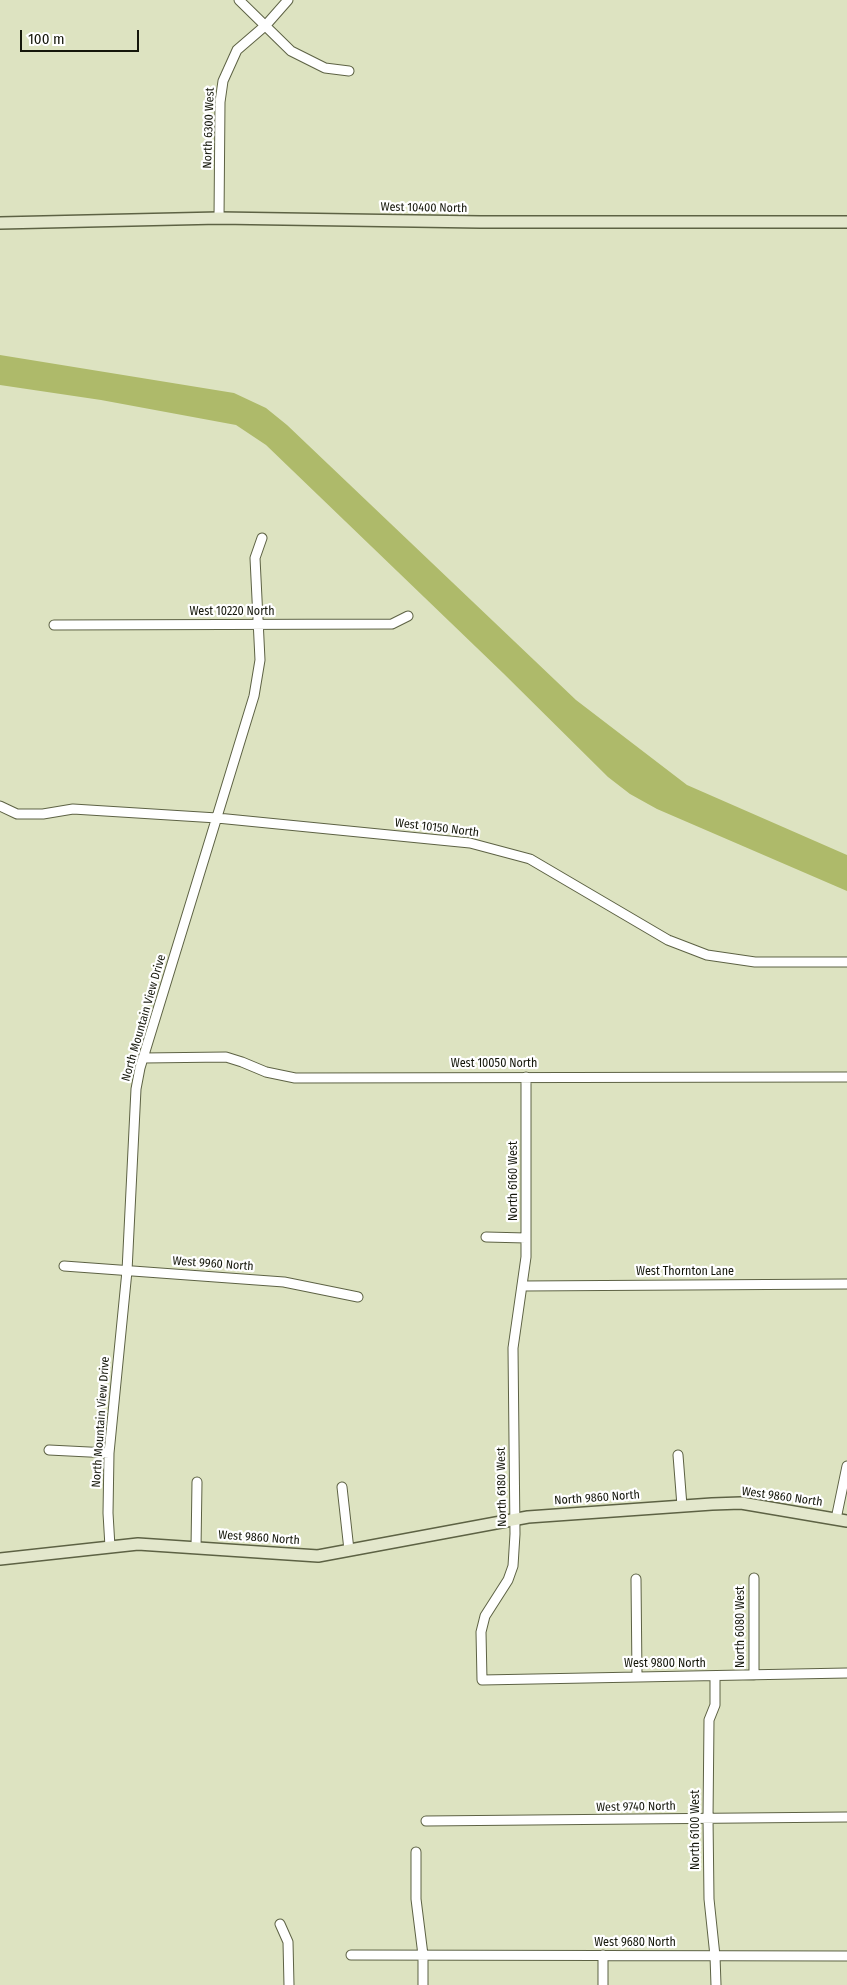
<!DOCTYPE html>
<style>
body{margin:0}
#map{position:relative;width:847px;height:1985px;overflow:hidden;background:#dde3c1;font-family:"Fira Sans Condensed",sans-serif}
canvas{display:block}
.scale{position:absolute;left:20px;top:30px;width:119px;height:22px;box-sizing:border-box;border:2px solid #15170b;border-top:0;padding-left:6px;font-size:15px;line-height:18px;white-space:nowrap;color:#15170b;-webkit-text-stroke:4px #fff;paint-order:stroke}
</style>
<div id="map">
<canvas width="847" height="1985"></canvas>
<div class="scale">100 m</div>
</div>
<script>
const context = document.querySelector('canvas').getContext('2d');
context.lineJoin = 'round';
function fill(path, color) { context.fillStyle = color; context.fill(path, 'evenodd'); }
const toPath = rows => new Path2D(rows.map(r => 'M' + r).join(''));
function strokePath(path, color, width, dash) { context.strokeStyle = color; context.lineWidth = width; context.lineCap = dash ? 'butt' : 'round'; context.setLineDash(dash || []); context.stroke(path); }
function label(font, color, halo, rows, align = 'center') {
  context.font = font + ' "Fira Sans Condensed",sans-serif'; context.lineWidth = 4.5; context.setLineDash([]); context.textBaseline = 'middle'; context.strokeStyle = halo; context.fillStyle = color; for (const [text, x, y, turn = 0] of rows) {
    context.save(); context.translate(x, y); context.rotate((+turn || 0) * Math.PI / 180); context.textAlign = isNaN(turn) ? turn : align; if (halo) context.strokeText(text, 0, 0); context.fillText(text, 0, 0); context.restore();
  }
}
const green = toPath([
 [0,355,234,393,266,408,287,425,576,700,687,785,847,855,847,891,657,809,630,794,608,777,503,673,266,445,236,425,101,400,0,385]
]);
const street = toPath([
 [239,0,291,51,325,68,349,71],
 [219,218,220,102,223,81,237,50,266,25,288,0],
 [54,625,392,624,408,616],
 [0,806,17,814,43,814,73,809,217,818,470,843,530,859,668,940,707,955,755,962,847,962],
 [144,1058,226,1057,242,1062,266,1072,295,1078,847,1077],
 [526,1077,526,1257,513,1348,515,1534,513,1566,508,1580,485,1616,481,1632,482,1680,847,1673],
 [486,1237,526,1238],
 [64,1266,284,1282,358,1297],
 [523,1286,847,1284],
 [49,1450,109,1453],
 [678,1455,682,1506],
 [342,1487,349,1550],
 [836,1519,847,1466],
 [110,1547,108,1513,109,1453,127,1271,136,1089,140,1068,254,696,260,660,255,558,262,538],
 [196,1548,197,1482],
 [754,1578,754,1675],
 [636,1579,637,1676],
 [715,1676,715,1705,709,1720,708,1818,709,1899,715,1956,716,1985],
 [426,1821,847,1817],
 [416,1852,416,1899,423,1955,423,1985],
 [280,1924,288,1942,289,1985],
 [351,1955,847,1956],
 [603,1955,603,1985]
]);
const secondary = toPath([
 [0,223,219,218,480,222,847,222],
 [0,1559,138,1544,318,1556,528,1517,712,1504,741,1503,847,1521]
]);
const streetNames = [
 ["North 6300 West",209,128,-88],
 ["West 10400 North",424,208,1],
 ["West 10220 North",232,612],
 ["West 10150 North",437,828,7],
 ["North Mountain View Drive",144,1018,-74],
 ["West 10050 North",494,1064],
 ["North 6160 West",514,1181,-90],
 ["West 9960 North",213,1264,4],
 ["West Thornton Lane",685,1272],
 ["North Mountain View Drive",101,1422,-86],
 ["North 6180 West",502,1487,-91],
 ["West 9860 North",782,1497,8],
 ["North 9860 North",597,1498,-4],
 ["West 9860 North",259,1538,4],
 ["North 6080 West",741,1627,-90],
 ["West 9800 North",665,1664],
 ["West 9740 North",636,1807,-1],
 ["North 6100 West",696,1830,-90],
 ["West 9680 North",635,1943]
];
fill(green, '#aeba6a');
strokePath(street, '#5d6244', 11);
strokePath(secondary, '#5d6244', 14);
strokePath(street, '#fff', 9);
strokePath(secondary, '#e3e7cc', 11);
label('12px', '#15170b', '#fff', streetNames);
</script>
